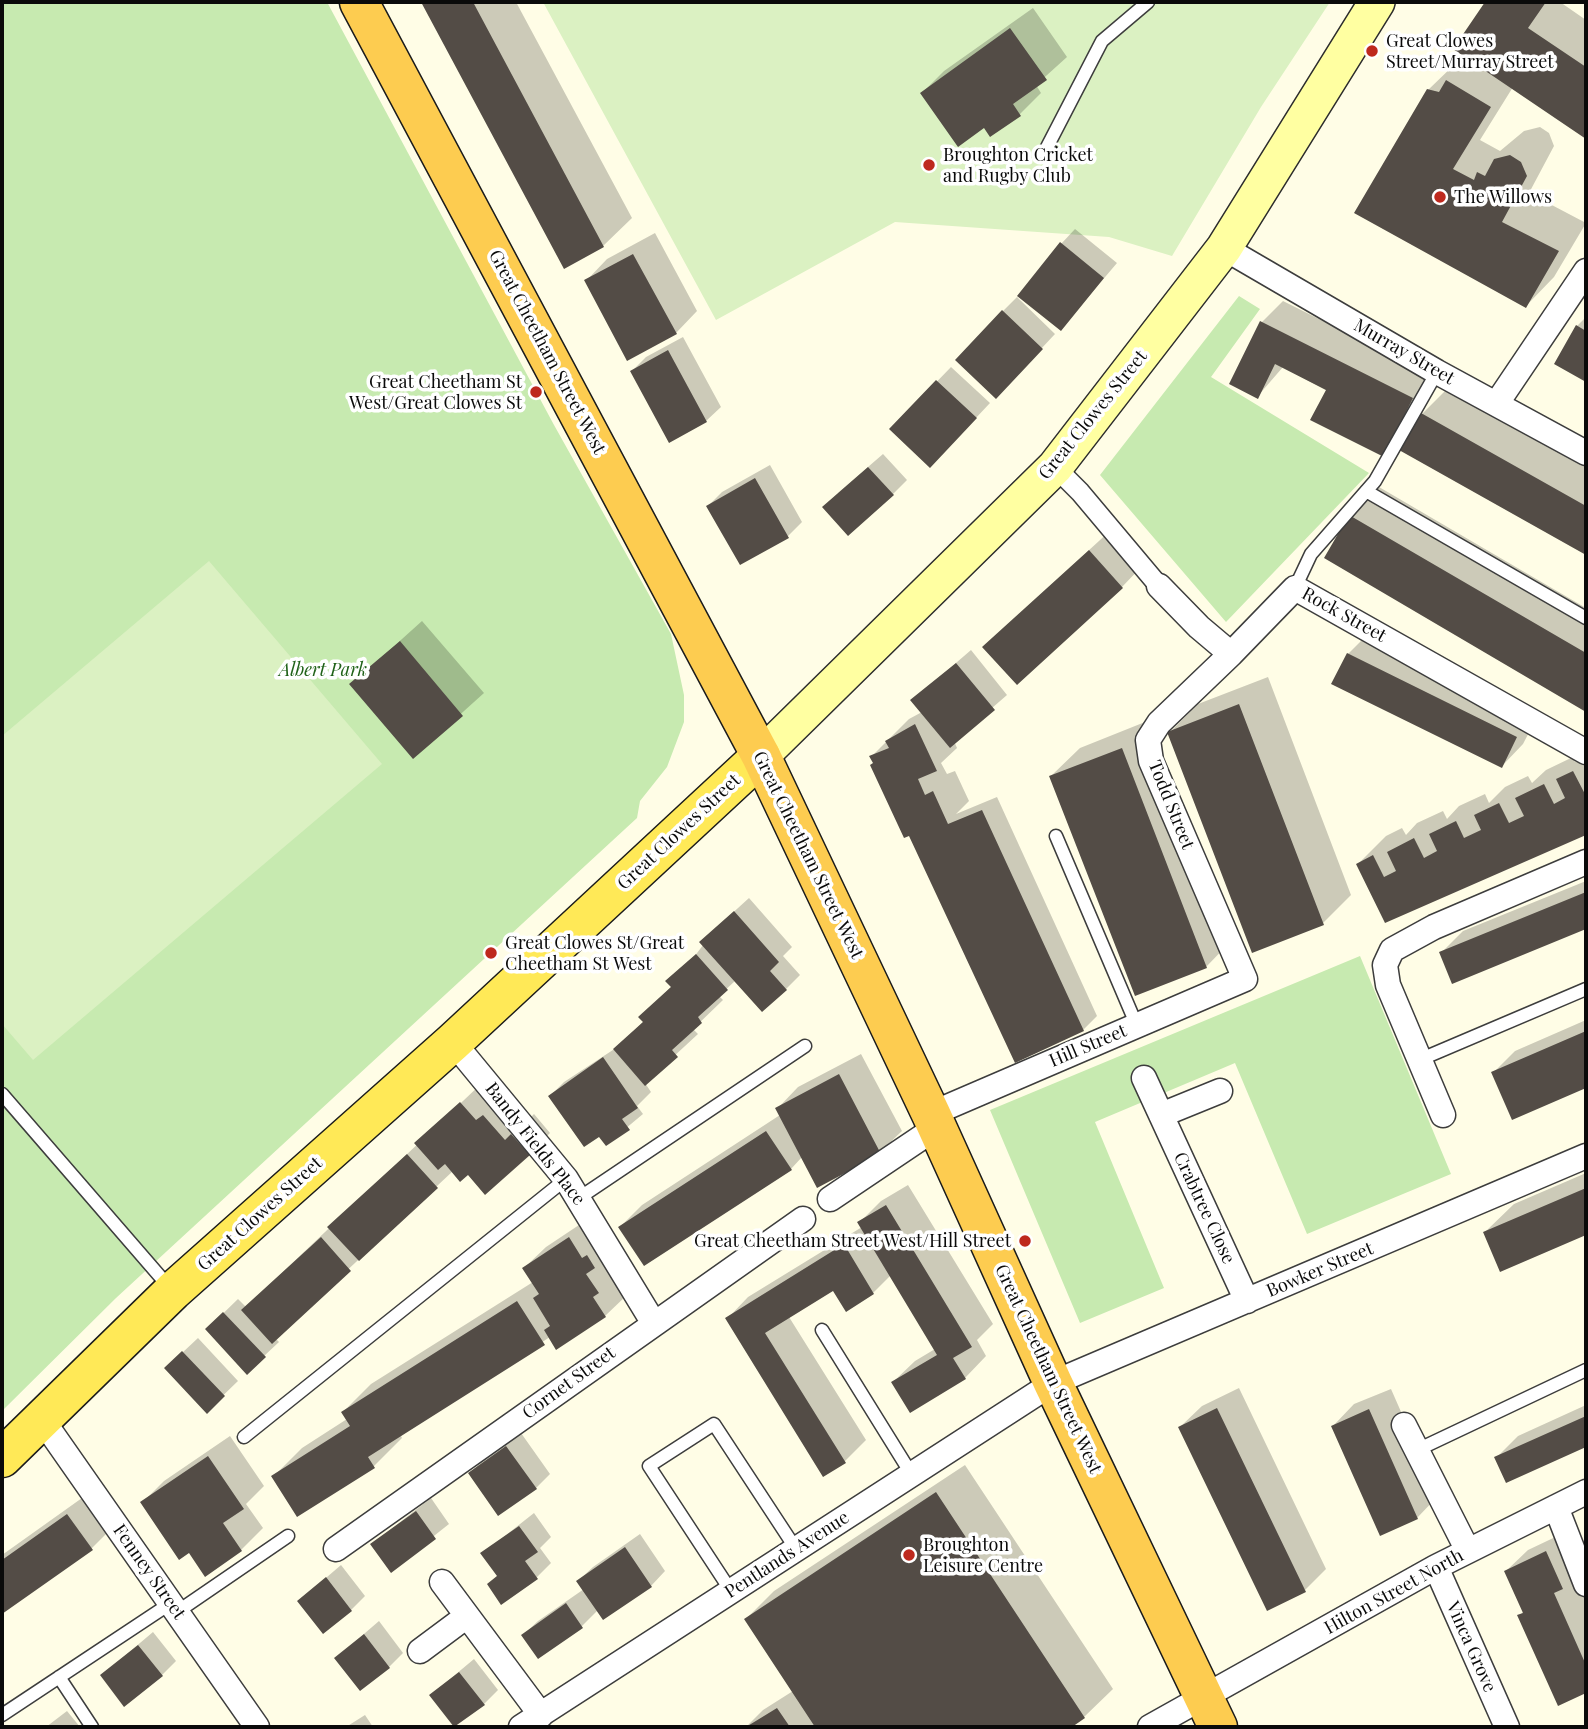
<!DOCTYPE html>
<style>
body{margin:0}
#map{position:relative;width:1588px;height:1729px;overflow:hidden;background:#fffde6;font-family:"Playfair Display",serif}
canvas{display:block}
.frame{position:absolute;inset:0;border:4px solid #0a0a0a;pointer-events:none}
</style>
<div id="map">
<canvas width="1588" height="1729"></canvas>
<div class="frame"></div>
</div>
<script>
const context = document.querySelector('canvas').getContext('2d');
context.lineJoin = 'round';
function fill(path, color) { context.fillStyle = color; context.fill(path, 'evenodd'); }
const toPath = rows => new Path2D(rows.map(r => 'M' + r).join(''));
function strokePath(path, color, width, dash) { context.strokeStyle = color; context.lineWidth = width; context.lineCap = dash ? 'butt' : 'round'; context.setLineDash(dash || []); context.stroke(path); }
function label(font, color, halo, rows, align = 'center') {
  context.font = font + ' "Playfair Display",serif'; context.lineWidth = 7; context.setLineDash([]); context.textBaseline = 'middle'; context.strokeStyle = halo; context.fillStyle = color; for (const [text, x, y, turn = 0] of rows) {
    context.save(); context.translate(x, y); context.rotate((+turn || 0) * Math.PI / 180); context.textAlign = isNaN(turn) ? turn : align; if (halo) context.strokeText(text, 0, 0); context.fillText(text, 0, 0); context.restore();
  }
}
const green = toPath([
 [2,2,327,2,554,425,671,634,684,695,684,722,667,767,640,801,637,818,116,1298,3,1410],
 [1239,296,1260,309,1211,377,1369,473,1226,622,1100,475],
 [1360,956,1451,1174,1307,1234,1235,1063,1095,1122,1164,1288,1080,1323,990,1110]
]);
const pitch = toPath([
 [543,2,1330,2,1261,107,1172,256,1109,237,895,222,716,320],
 [209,561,382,764,33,1060,2,1024,2,736]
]);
const shadow = toPath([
 [423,2,516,2,632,218,603,246,565,267],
 [1487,2,1560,2,1586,20,1586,137,1513,87,1480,140,1500,151,1524,131,1540,127,1549,133,1554,146,1529,193,1586,223,1554,277,1526,306,1356,212,1428,90,1457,62,1465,63,1470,58,1456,49],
 [1033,8,1067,57,1036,85,1041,93,1020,114,985,126,922,93,944,71],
 [1075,229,1117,263,1061,329,1061,244],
 [655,233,697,311,676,333,586,281,607,259],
 [1017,297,1055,334,1010,382,1003,311],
 [1283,301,1433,376,1405,433,1283,367,1257,397,1262,322],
 [1586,317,1586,380,1557,363,1577,326],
 [683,337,721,407,706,421,670,441,632,371,646,357],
 [951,367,990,403,944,452,891,429],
 [1451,385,1586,462,1586,553,1402,449,1422,414],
 [883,454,907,480,893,494,838,493],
 [770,465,802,522,788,536,708,506,722,492],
 [1379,487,1586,608,1586,710,1326,557,1351,516],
 [1111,530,1143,565,1122,587,1006,626],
 [422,621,484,693,413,757,352,684],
 [1370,632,1538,715,1523,744,1502,766,1348,654],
 [971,650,1007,695,954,741,957,748,941,763,947,774,955,771,969,801,956,814,997,797,1097,1016,1083,1030,871,757,909,719,922,712,913,700],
 [1268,677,1351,895,1323,923,1169,733,1198,704],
 [1150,720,1234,938,1206,967,1051,776,1080,748],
 [1586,751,1586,833,1386,920,1358,864,1386,836,1402,828,1406,835,1417,823,1443,811,1447,819,1459,806,1485,794,1489,803,1505,787,1528,776,1532,783,1546,770,1573,757,1575,762],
 [1586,881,1586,927,1453,981,1441,953,1463,931],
 [749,898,792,947,783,956,800,975,786,989,736,980,719,996,723,1000,693,1029,698,1034,645,1083,651,1092,637,1106,643,1114,607,1144,600,1134,550,1096,564,1082,619,1046,644,1021,640,1017,672,986,716,928],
 [1586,1020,1586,1086,1513,1118,1493,1073,1515,1051],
 [861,1054,902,1131,880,1152,802,1157,791,1169,620,1227,642,1205,780,1115,777,1109,798,1087],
 [483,1082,528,1120,534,1114,550,1133,529,1154,453,1171,275,1338,279,1342,247,1372,207,1329,238,1299,246,1307],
 [1586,1173,1586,1233,1501,1269,1485,1232,1514,1204],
 [908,1185,993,1324,977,1340,986,1356,965,1378,893,1382,915,1361,935,1349,891,1275,873,1293,847,1309,834,1289,789,1317,866,1440,844,1462,727,1319,748,1297,862,1227,859,1223,881,1201],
 [591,1217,627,1295,605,1316,550,1337,400,1434,402,1438,374,1466,298,1515,274,1476,302,1448,347,1419,343,1412,371,1384,533,1282,524,1268,546,1247],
 [198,1338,238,1381,207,1411,166,1368],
 [1239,1388,1326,1569,1305,1590,1180,1427,1202,1406],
 [1391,1389,1438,1496,1417,1518,1333,1426,1354,1404],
 [1586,1405,1586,1445,1507,1481,1496,1458,1518,1436],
 [521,1433,550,1474,536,1488,470,1473,484,1459],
 [230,1436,264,1486,246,1504,263,1528,241,1550,206,1574,190,1551,142,1503,164,1481],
 [965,1465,1113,1689,1084,1717,1069,1727,746,1727,763,1710,793,1691,746,1619,774,1591],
 [89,1493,113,1527,92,1548,2,1611,2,1555],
 [431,1498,449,1524,391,1570,372,1544],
 [534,1513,551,1537,540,1548,551,1563,536,1578,489,1584,498,1575,482,1554],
 [1568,1531,1576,1573,1586,1597,1586,1691,1559,1704,1519,1616,1524,1611,1506,1571,1528,1550],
 [640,1534,665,1571,651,1586,598,1610,582,1626,539,1657,523,1635,538,1621,584,1589,578,1581,593,1567],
 [341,1565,365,1596,351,1610,299,1601],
 [379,1621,403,1653,389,1667,336,1658],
 [153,1632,176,1661,162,1675,102,1675],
 [474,1659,498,1690,484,1704,431,1695],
 [67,1711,80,1727,46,1727],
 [365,1715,373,1727,346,1727]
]);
const building = toPath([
 [421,2,473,2,604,247,564,269],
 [1485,2,1546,2,1528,28,1586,67,1586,139,1453,49],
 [1010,28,1047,80,1013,104,1021,116,990,137,984,128,958,147,920,93],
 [1446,80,1491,107,1453,169,1474,180,1477,172,1485,176,1494,159,1510,155,1521,162,1527,176,1502,222,1559,251,1526,308,1354,213,1427,89,1439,92],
 [1060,242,1104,278,1061,331,1017,296],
 [633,254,677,334,627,361,584,280],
 [1002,310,1043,349,996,399,955,360],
 [1260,321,1413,398,1384,457,1310,420,1326,390,1275,364,1258,399,1229,384],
 [1576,325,1586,331,1586,382,1554,364],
 [668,350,707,422,669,443,630,371],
 [936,380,977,418,930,468,889,429],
 [1421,413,1586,506,1586,555,1399,450],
 [868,467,894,495,848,536,822,507],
 [755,478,789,538,740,565,706,506],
 [1349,515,1586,653,1586,712,1324,558],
 [1089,550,1123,588,1017,685,982,647],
 [400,641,463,716,413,759,349,684],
 [1347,653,1517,737,1502,768,1331,684],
 [956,663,995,710,950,748,910,700],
 [1239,704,1324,925,1252,953,1167,732],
 [915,724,937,771,918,779,925,795,933,791,948,824,982,810,1084,1031,1015,1063,909,836,904,838,870,765,873,763,869,756,889,748,885,741],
 [1122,748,1207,968,1135,996,1049,776],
 [1573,771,1586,796,1586,835,1385,923,1356,864,1373,855,1384,877,1396,871,1387,852,1414,838,1424,858,1437,851,1429,834,1456,821,1464,838,1481,830,1474,815,1499,803,1509,823,1524,816,1515,798,1544,784,1554,804,1565,798,1556,779],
 [1586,892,1586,929,1452,984,1439,952],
 [734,911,779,962,770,971,787,990,762,1012,699,942],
 [696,954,728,990,698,1017,702,1023,672,1050,678,1057,645,1086,613,1049,643,1022,638,1017,671,987,665,981],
 [1586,1031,1586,1088,1512,1120,1491,1072],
 [603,1057,638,1108,622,1119,630,1130,606,1146,599,1137,584,1147,548,1096],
 [839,1074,881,1154,817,1188,775,1108],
 [460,1102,476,1120,483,1115,505,1140,511,1134,530,1155,485,1195,468,1175,460,1182,445,1164,438,1170,414,1143],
 [766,1131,792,1170,644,1266,618,1227],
 [407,1154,438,1188,359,1261,327,1227],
 [1586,1188,1586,1235,1500,1272,1483,1232],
 [886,1205,972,1347,953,1358,966,1379,910,1413,891,1382,937,1355,857,1222],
 [321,1237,351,1271,272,1344,241,1310],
 [569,1237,582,1258,587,1255,595,1268,586,1274,599,1293,593,1297,606,1317,556,1350,544,1330,550,1326,533,1298,539,1294,522,1268],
 [844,1244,874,1294,846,1312,833,1291,765,1333,846,1463,823,1477,725,1318],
 [517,1301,545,1345,368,1457,375,1468,297,1517,271,1476,350,1426,341,1412],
 [223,1312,266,1357,247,1375,205,1329],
 [182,1351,225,1396,207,1414,164,1368],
 [1217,1408,1306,1592,1267,1611,1178,1427],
 [1369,1409,1418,1519,1380,1536,1331,1426],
 [1586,1416,1586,1447,1506,1483,1494,1457],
 [506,1446,537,1489,498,1516,468,1473],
 [208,1456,244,1509,223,1523,242,1551,205,1577,189,1553,179,1560,140,1502],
 [936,1492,1085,1718,1072,1727,815,1727,744,1619],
 [416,1511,436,1539,391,1573,370,1544],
 [67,1514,93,1550,2,1614,2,1560],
 [519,1526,538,1552,525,1561,538,1579,501,1605,487,1584,497,1576,480,1553],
 [625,1547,652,1587,603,1620,576,1581],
 [1546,1551,1563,1589,1554,1593,1586,1665,1586,1693,1558,1706,1517,1615,1523,1613,1504,1571],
 [326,1577,352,1611,323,1634,297,1601],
 [566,1603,583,1628,538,1659,521,1635],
 [364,1634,390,1668,360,1691,334,1658],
 [138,1645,163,1676,124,1707,100,1675],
 [459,1672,485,1705,454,1727,429,1695],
 [777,1708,790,1727,746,1727]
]);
const service = toPath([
 [1044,153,1102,41,1148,2],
 [1366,491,1586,618],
 [1295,588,1311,554,1375,481,1437,372],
 [1056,836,1137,1026],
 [1419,1060,1586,989],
 [2,1094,170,1288],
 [579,1198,805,1046],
 [822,1330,912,1475],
 [244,1437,566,1179],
 [1417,1450,1586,1370],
 [731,1591,649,1466,714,1424,796,1549],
 [177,1612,288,1536],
 [59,1677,92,1727],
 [2,1715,171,1603]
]);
const pedestrian = toPath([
 [1055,467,1080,492,1159,586]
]);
const minor = toPath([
 [1224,248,1437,372,1586,453],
 [1497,403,1586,271],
 [1159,586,1199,627,1231,654,1295,588,1586,752],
 [453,1042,566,1179,653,1322],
 [1144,1078,1247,1301],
 [931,1114,1245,979,1151,761,1148,740,1159,723,1231,654],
 [1161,1115,1220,1091],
 [1443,1115,1388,985,1385,965,1392,950,1434,927,1586,862],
 [830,1199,937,1127],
 [41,1418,257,1727],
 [1404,1425,1468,1551],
 [1556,1507,1586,1584],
 [336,1549,803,1219],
 [1436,1567,1507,1727],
 [442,1582,541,1715],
 [420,1651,467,1616],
 [521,1727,1053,1383,1586,1156],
 [1150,1727,1436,1567,1586,1492]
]);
const secondary = toPath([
 [761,756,1055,467,1224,248,1377,2]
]);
const primary = toPath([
 [2,1458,173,1291,453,1042,761,756]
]);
const trunk = toPath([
 [359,2,761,756,931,1114,1053,1383,1218,1727]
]);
const markers = [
 [1372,51,7,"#be291e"],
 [929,165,7,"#be291e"],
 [1440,197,7,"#be291e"],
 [536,392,7,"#be291e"],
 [491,953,7,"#be291e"],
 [1025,1241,7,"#be291e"],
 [909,1555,7,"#be291e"]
];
const poiNames = [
 ["Great Clowes",1386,41],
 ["Street/Murray Street",1386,62],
 ["Broughton Cricket",943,155],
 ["and Rugby Club",943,176],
 ["The Willows",1454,197],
 ["Great Cheetham St",522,382,"right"],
 ["West/Great Clowes St",522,403,"right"],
 ["Great Clowes St/Great",505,943],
 ["Cheetham St West",505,964],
 ["Great Cheetham Street West/Hill Street",1011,1241,"right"],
 ["Broughton",923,1545],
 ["Leisure Centre",923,1566]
];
const streetNames = [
 ["Great Cheetham Street West",547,352,62],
 ["Murray Street",1404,352,30],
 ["Great Clowes Street",1093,415,-51],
 ["Rock Street",1344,615,29],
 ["Todd Street",1171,805,68],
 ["Great Clowes Street",679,832,-43],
 ["Great Cheetham Street West",808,855,64],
 ["Hill Street",1088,1046,-23],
 ["Bandy Fields Place",535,1144,52],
 ["Crabtree Close",1204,1208,65],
 ["Great Clowes Street",260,1214,-42],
 ["Bowker Street",1320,1270,-23],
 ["Great Cheetham Street West",1048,1369,65],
 ["Cornet Street",569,1383,-36],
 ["Pentlands Avenue",787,1555,-33],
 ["Fenney Street",149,1572,55],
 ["Hilton Street North",1394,1592,-29],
 ["Vinca Grove",1471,1647,66]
];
const parkNames = [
 ["Albert Park",323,670]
];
fill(green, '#c7eab0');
fill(pitch, '#dbf1c2');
fill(shadow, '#0003');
fill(building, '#534c46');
strokePath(service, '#3d3d3d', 15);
strokePath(pedestrian, '#3d3d3d', 22);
strokePath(minor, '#3d3d3d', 27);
strokePath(secondary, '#2c2c2c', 38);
strokePath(primary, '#1b1b1b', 41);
strokePath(trunk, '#1b1b1b', 41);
strokePath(service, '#fff', 12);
strokePath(pedestrian, '#fff', 19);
strokePath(minor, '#fff', 24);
strokePath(secondary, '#ffffa1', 35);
strokePath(primary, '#ffe957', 38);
strokePath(trunk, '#fdcc50', 38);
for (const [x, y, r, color] of markers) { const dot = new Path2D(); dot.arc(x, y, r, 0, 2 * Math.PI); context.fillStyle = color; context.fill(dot); strokePath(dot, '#fff', 2.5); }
label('18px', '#0a0a0a', '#fff', poiNames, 'left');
label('18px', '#0a0a0a', '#fff', streetNames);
label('italic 18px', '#206219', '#fff', parkNames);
</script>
